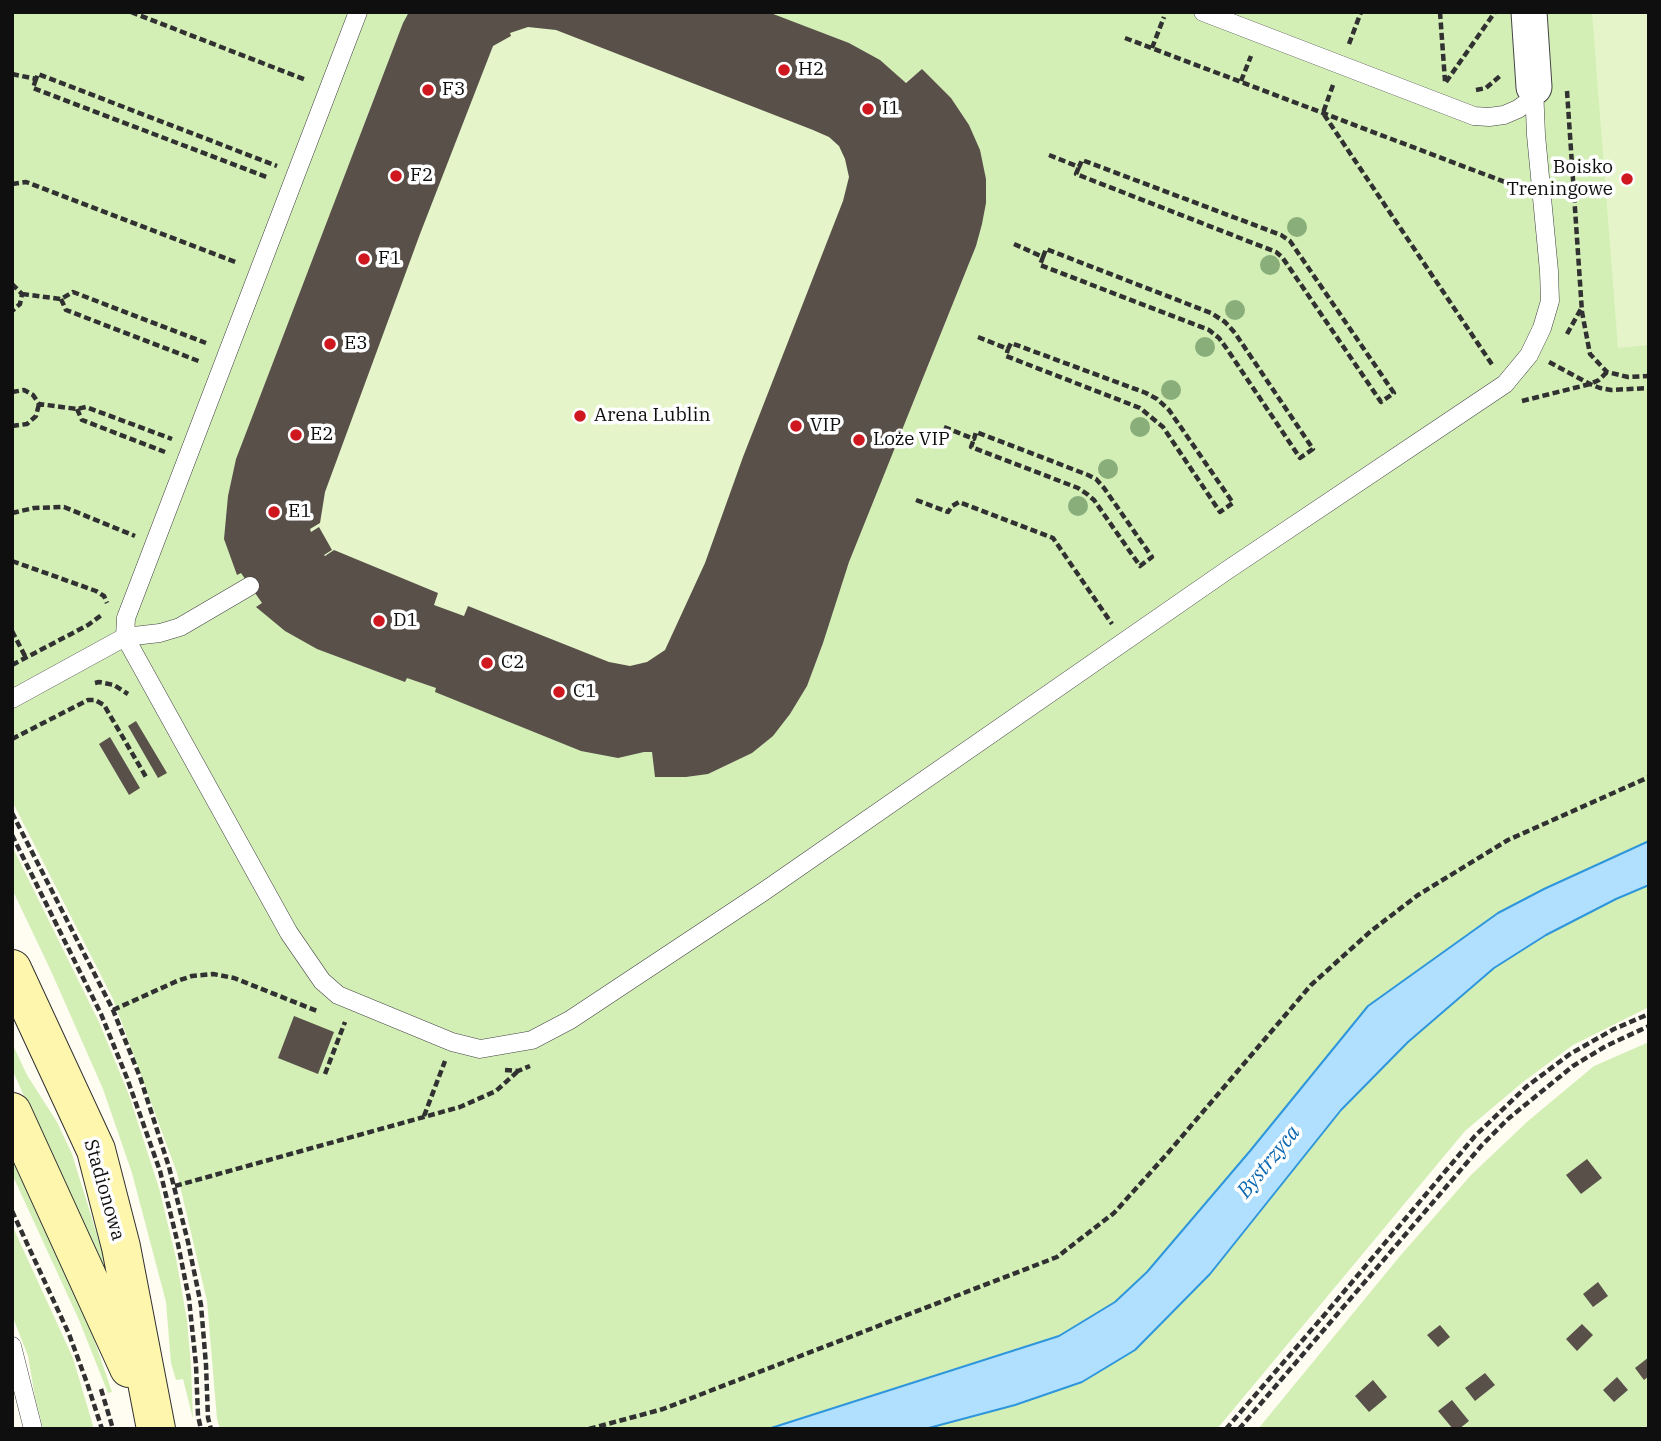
<!DOCTYPE html>
<meta charset="utf-8">
<style>
body{margin:0}
#map{position:relative;width:1661px;height:1441px;overflow:hidden;background:#fffcf2;font-family:"IBM Plex Serif",serif}
canvas{display:block}
.frame{position:absolute;inset:0;border:14px solid #0f0f0f;pointer-events:none}
</style>
<div id="map">
<canvas width="1661" height="1441"></canvas>
<div class="frame"></div>
</div>
<script>
const context = document.querySelector('canvas').getContext('2d');
context.lineJoin = 'round';
function fill(path, color) { context.fillStyle = color; context.fill(path, 'evenodd'); }
const toPath = rows => new Path2D(rows.map(r => 'M' + r).join(''));
function strokePath(path, color, width, dash) { context.strokeStyle = color; context.lineWidth = width; context.lineCap = dash ? 'butt' : 'round'; context.setLineDash(dash || []); context.stroke(path); }
function label(font, color, halo, rows, align = 'center') {
  context.font = font + ' "IBM Plex Serif",serif'; context.lineWidth = 7; context.setLineDash([]); context.textBaseline = 'middle'; context.strokeStyle = halo; context.fillStyle = color; for (const [text, x, y, turn = 0] of rows) {
    context.save(); context.translate(x, y); context.rotate((+turn || 0) * Math.PI / 180); context.textAlign = isNaN(turn) ? turn : align; if (halo) context.strokeText(text, 0, 0); context.fillText(text, 0, 0); context.restore();
  }
}
const green = toPath([
 [12,12,1649,12,1649,841,1544,889,1498,913,1368,1006,1250,1151,1147,1272,1115,1302,1059,1336,768,1429,220,1429,217,1419,207,1301,177,1173,113,999,12,801],
 [12,846,99,1022,129,1095,159,1188,176,1258,187,1320,191,1366,193,1419,183,1379,176,1380,171,1363,166,1302,132,1173,103,1089,51,971,12,889],
 [1649,885,1649,1007,1573,1045,1523,1082,1465,1131,1217,1429,925,1429,933,1426,1210,1274,1341,1110,1408,1042,1494,968,1546,935,1616,899],
 [1649,1042,1649,1429,1258,1429,1400,1256,1471,1175,1528,1121,1594,1066],
 [12,1043,27,1075,57,1122,72,1154,107,1267,101,1269,12,1069],
 [12,1147,81,1301,112,1392,108,1393,79,1320,12,1174],
 [12,1225,73,1358,94,1429,43,1429,35,1397,28,1356,12,1315]
]);
const pitch = toPath([
 [768,12,849,43,880,60,905,82,922,69,951,98,969,125,986,179,986,203,982,224,968,267,849,562,807,686,790,714,773,736,752,753,725,766,708,774,686,777,655,777,652,752,580,743,318,644,286,627,260,601,239,569,229,532,228,496,236,459,403,23],
 [1592,12,1649,12,1649,345,1618,348]
]);
const water = toPath([
 [1649,841,1649,885,1616,899,1546,935,1494,968,1408,1042,1341,1110,1210,1274,1135,1350,1082,1382,1015,1405,925,1429,768,1429,1059,1336,1115,1302,1147,1272,1250,1151,1368,1006,1498,913,1544,889,1649,841]
]);
const building = toPath([
 [409,12,768,12,849,43,880,60,906,83,922,69,951,98,969,125,980,150,986,179,986,203,982,224,976,246,849,562,823,643,807,686,790,714,773,736,752,753,708,774,686,777,655,777,652,752,644,752,618,758,581,751,435,692,436,688,407,678,405,682,317,649,285,631,256,607,262,603,241,573,237,575,224,539,228,496,236,459,403,23],
 [528,27,556,30,813,130,829,137,839,146,845,159,849,177,843,201,743,457,705,563,665,650,647,662,630,666,609,662,468,606,464,616,434,605,438,593,334,550,325,556,324,555,332,550,319,527,311,532,310,529,320,523,325,492,420,234,493,46,511,36,510,33],
 [136,721,167,773,158,778,128,726],
 [110,737,140,788,129,795,99,744],
 [294,1016,334,1032,318,1074,278,1058],
 [1587,1159,1602,1178,1581,1194,1566,1175],
 [1598,1282,1608,1296,1593,1307,1583,1294],
 [1582,1324,1593,1335,1577,1351,1566,1339],
 [1440,1325,1450,1337,1438,1347,1427,1335],
 [1649,1357,1649,1376,1644,1380,1635,1368],
 [1485,1373,1495,1385,1475,1401,1465,1388],
 [1617,1377,1628,1390,1614,1402,1603,1390],
 [1373,1380,1387,1397,1369,1412,1355,1396],
 [1452,1400,1469,1421,1459,1429,1453,1429,1438,1411]
]);
const path = toPath([
 [131,12,306,80],
 [1440,12,1445,81],
 [1125,38,1518,187],
 [1349,44,1361,12],
 [1152,48,1164,17],
 [12,74,36,79,38,74,277,166],
 [36,79,33,88,269,178],
 [1241,81,1251,56],
 [1446,82,1495,12],
 [1333,85,1323,113,1493,366],
 [1476,90,1486,88,1500,76],
 [1567,91,1582,312,1590,354,1607,372,1628,377,1649,376],
 [1049,155,1079,167,1082,160,1281,235,1290,241,1394,393,1381,402,1291,270,1282,257,1276,252,1076,174,1079,167],
 [12,184,26,182,238,263],
 [1014,244,1043,257,1046,249,1211,313,1225,322,1235,333,1313,449,1300,458,1227,349,1219,338,1209,330,1040,265,1043,257],
 [12,284,22,294,20,304,12,311],
 [22,294,61,299,73,292,206,343],
 [61,299,66,310,201,362],
 [1567,334,1582,307],
 [978,337,1008,349,1011,343,1146,393,1157,399,1169,410,1233,503,1220,512,1163,427,1140,408,1006,356,1008,349],
 [1549,362,1590,384,1600,388,1611,390,1649,388],
 [12,392,24,390,33,395,39,404,77,409,86,407,172,439],
 [1522,401,1590,384,1599,380,1607,372],
 [77,409,82,420,165,452],
 [12,426,27,424,36,416,39,404],
 [944,427,974,439,976,432,1088,475,1096,479,1104,488,1152,557,1140,566,1094,500,1087,494,1078,488,971,447,974,439],
 [916,500,948,512,952,506,959,502,1053,538,1112,624],
 [12,513,34,508,64,507,135,536],
 [12,561,96,591,104,596,107,603],
 [12,631,26,658],
 [12,665,88,625,103,614],
 [95,683,99,682,114,685,128,694],
 [12,739,88,700,95,700,104,705,146,777],
 [12,813,113,1010,140,1077,169,1167,188,1242,201,1305,206,1365,208,1418,211,1429],
 [12,835,101,1014,127,1078,160,1171,178,1244,189,1299,196,1365,198,1416,201,1429],
 [113,1010,177,981,192,976,213,974,234,978,317,1011],
 [505,1070,518,1071,530,1066],
 [325,1074,345,1022],
 [424,1116,445,1061],
 [175,1186,460,1107,496,1091,517,1072],
 [12,1211,69,1334,87,1383,102,1429],
 [101,1389,113,1429],
 [589,1429,663,1409,1057,1257,1114,1213,1167,1154,1311,985,1371,931,1418,895,1508,840,1649,777],
 [1226,1429,1326,1313,1475,1136,1526,1087,1570,1054,1614,1029,1649,1014],
 [1239,1429,1482,1145,1509,1118,1573,1066,1606,1046,1649,1026]
]);
const lane = toPath([
 [358,12,126,618,125,637,289,933,322,981,338,995,452,1042,480,1049,532,1040,570,1020,763,892,1226,571,1505,384,1529,355,1542,328,1550,301,1549,271,1536,135,1534,87],
 [1203,12,1474,116,1489,117,1504,115,1518,109,1529,101,1534,87],
 [12,699,125,637,160,633,180,627,250,586],
 [12,1346,33,1429]
]);
const street = toPath([
 [1529,12,1534,87]
]);
const secondary = toPath([
 [12,969,96,1150,121,1247,156,1429],
 [12,1112,129,1368]
]);
const trees = [
 [1297,227],
 [1270,265],
 [1235,310],
 [1205,347],
 [1171,390],
 [1140,427],
 [1108,469],
 [1078,506]
];
const markers = [
 [784,70,7,"#cf171f"],
 [428,90,7,"#cf171f"],
 [868,109,7,"#cf171f"],
 [396,176,7,"#cf171f"],
 [1627,179,7,"#cf171f"],
 [364,259,7,"#cf171f"],
 [330,344,7,"#cf171f"],
 [580,416,7,"#cf171f"],
 [796,426,7,"#cf171f"],
 [296,435,7,"#cf171f"],
 [859,440,7,"#cf171f"],
 [274,512,7,"#cf171f"],
 [379,621,7,"#cf171f"],
 [487,663,7,"#cf171f"],
 [559,692,7,"#cf171f"]
];
const poiNames = [
 ["H2",798,70],
 ["F3",442,90],
 ["I1",882,109],
 ["Boisko",1613,168,"right"],
 ["Treningowe",1613,190,"right"],
 ["F2",410,176],
 ["F1",378,259],
 ["E3",344,344],
 ["Arena Lublin",594,416],
 ["VIP",810,426],
 ["E2",310,435],
 ["Loże VIP",873,440],
 ["E1",288,512],
 ["D1",393,621],
 ["C2",501,663],
 ["C1",573,692]
];
const streetNames = [
 ["Stadionowa",104,1190,74]
];
const waterNames = [
 ["Bystrzyca",1269,1162,-51]
];
fill(green, '#d3efb6');
fill(pitch, '#e5f5c9');
fill(water, '#b0e0fd');
strokePath(water, '#2f96dc', 2);
fill(building, '#59504a');
strokePath(lane, '#424242', 19);
strokePath(street, '#424242', 37);
strokePath(secondary, '#313131', 40);
strokePath(path, '#313131', 4.5, [7, 3.5]);
strokePath(lane, '#fff', 18);
strokePath(street, '#fff', 35);
strokePath(secondary, '#fff6ad', 38);
context.fillStyle = '#89ae7a';
for (const [x, y] of trees) { context.beginPath(); context.arc(x, y, 10, 0, 2 * Math.PI); context.fill(); }
for (const [x, y, r, color] of markers) { const dot = new Path2D(); dot.arc(x, y, r, 0, 2 * Math.PI); context.fillStyle = color; context.fill(dot); strokePath(dot, '#fff', 2.5); }
label('19px', '#0f0f0f', '#fff', poiNames, 'left');
label('19px', '#0f0f0f', '#fff', streetNames);
label('italic 21px', '#0a67b0', '#fff', waterNames);
</script>
